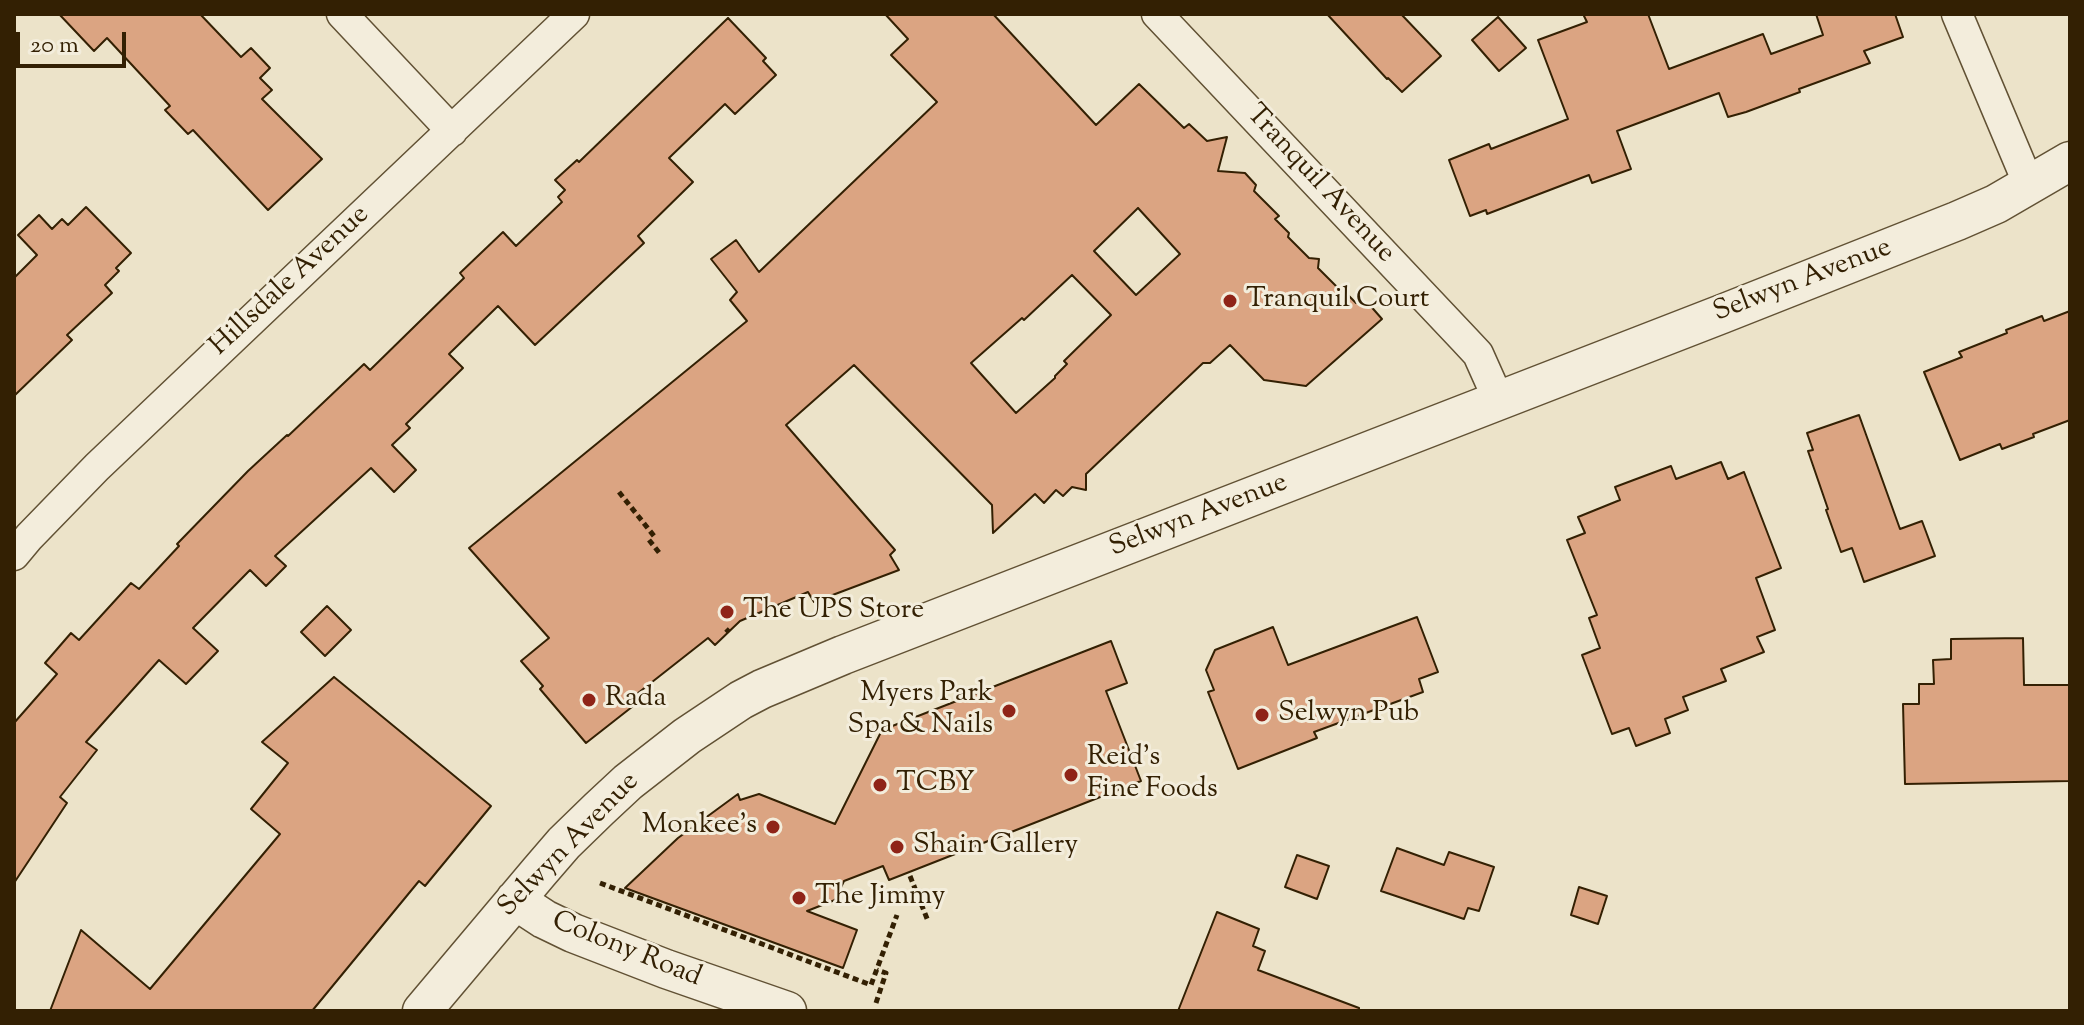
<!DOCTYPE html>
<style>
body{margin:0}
#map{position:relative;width:2084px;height:1025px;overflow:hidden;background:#ece3c9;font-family:"Sorts Mill Goudy",serif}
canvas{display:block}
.frame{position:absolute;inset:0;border:16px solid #332003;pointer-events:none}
.scale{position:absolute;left:16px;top:32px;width:110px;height:36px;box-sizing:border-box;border:4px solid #332003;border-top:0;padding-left:10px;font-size:24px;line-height:28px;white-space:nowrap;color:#332003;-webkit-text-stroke:6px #f3eddc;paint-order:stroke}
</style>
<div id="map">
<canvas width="2084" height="1025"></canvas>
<div class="frame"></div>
<div class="scale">20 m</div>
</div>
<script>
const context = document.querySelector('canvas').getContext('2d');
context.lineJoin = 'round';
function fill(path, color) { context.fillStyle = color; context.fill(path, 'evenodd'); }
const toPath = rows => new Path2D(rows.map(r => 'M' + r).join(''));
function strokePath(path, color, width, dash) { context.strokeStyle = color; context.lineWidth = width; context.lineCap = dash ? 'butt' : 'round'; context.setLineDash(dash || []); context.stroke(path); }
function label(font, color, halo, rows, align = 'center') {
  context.font = font + ' "Sorts Mill Goudy",serif'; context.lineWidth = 6; context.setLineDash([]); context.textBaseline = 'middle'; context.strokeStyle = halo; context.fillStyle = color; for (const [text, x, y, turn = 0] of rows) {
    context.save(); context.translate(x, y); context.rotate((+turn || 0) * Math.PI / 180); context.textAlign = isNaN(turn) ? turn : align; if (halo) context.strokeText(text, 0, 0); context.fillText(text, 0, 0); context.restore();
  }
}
const building = toPath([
 [59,14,200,14,241,57,251,48,270,68,260,78,272,90,262,99,322,159,268,210,193,130,188,134,165,110,170,106,107,38,94,51,59,14],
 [885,14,993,14,1096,125,1139,84,1184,128,1189,124,1207,141,1227,137,1218,171,1245,173,1256,185,1254,191,1279,216,1275,219,1289,233,1288,237,1309,258,1319,259,1318,268,1340,290,1344,291,1356,303,1368,303,1382,319,1306,386,1264,380,1230,345,1210,363,1203,363,1086,474,1086,490,1072,487,1063,496,1056,490,1044,503,1035,494,993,533,992,505,854,365,786,425,895,550,890,555,899,570,814,602,808,592,740,621,715,645,708,638,633,697,637,703,586,743,540,689,543,686,521,661,549,638,469,548,747,321,730,300,737,292,711,259,736,240,759,272,937,102,891,55,908,39,885,14],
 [1138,208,1180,254,1136,295,1094,251,1138,208],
 [1072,275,1111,315,1064,361,1067,364,1055,376,1055,378,1016,413,971,363,1022,318,1024,320,1072,275],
 [1327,14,1401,14,1441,56,1402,92,1388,78,1387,79,1327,14],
 [1583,14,1648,14,1669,69,1763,34,1771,54,1823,35,1816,14,1895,14,1903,37,1864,51,1870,63,1799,89,1800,92,1746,112,1728,117,1719,93,1617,131,1631,169,1592,183,1589,175,1487,214,1486,210,1470,216,1449,160,1489,144,1491,149,1568,119,1538,40,1587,22,1583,14],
 [1498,17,1526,48,1499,71,1472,40,1498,17],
 [728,18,766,58,763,61,776,75,735,114,725,104,669,158,693,182,638,236,644,243,535,345,498,306,449,354,463,368,406,424,410,428,392,445,416,470,394,492,371,468,275,556,286,566,266,586,250,570,193,628,218,651,186,684,159,660,86,742,97,750,60,797,67,803,14,883,14,723,57,674,45,663,71,633,79,640,131,583,139,589,179,546,177,544,248,471,287,435,288,436,364,364,370,370,464,278,460,273,503,232,516,246,562,202,558,197,565,190,555,180,577,160,579,162,728,18],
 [86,207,131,253,116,268,119,271,105,285,112,293,67,335,72,340,14,396,14,278,37,255,18,235,39,215,52,229,62,219,68,225,86,207],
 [2070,311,2070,420,2033,434,2034,437,2002,449,2000,444,1960,460,1924,372,1962,357,1959,352,2007,333,2006,330,2042,316,2044,321,2070,311],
 [1859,415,1900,529,1922,521,1935,556,1864,582,1852,548,1841,552,1826,510,1828,509,1808,451,1813,450,1807,433,1859,415],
 [1721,462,1728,479,1744,472,1781,568,1756,578,1775,630,1757,637,1764,652,1721,669,1726,681,1683,697,1688,710,1665,719,1670,733,1636,746,1629,728,1612,734,1582,655,1600,648,1589,618,1597,615,1567,540,1585,533,1578,517,1620,500,1615,487,1671,466,1676,479,1721,462],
 [327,606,351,630,325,656,301,632,327,606],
 [1417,617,1438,672,1419,679,1423,692,1314,732,1317,738,1238,769,1208,692,1214,690,1206,670,1215,650,1273,627,1288,665,1417,617],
 [2023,638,2024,685,2070,685,2070,781,1905,784,1903,704,1919,704,1919,684,1934,684,1933,660,1951,659,1951,639,2023,638],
 [1111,641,1127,683,1106,691,1141,781,889,880,883,866,844,881,835,900,807,911,857,930,843,968,625,888,678,838,738,794,740,800,759,794,835,824,882,730,1111,641],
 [334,677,491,806,425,886,419,881,312,1011,50,1011,81,930,150,989,280,834,251,809,288,763,262,742,334,677],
 [1397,848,1444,865,1449,852,1494,867,1479,911,1468,908,1464,919,1381,891,1397,848],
 [1297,855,1329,866,1317,899,1285,887,1297,855],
 [1579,887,1607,896,1598,924,1571,915,1579,887],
 [1217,912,1259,929,1253,946,1265,951,1258,970,1359,1008,1359,1011,1178,1011,1217,912]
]);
const path = toPath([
 [619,492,654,536],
 [649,540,661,555],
 [726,629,729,632],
 [910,876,928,921],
 [600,883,871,985,897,915],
 [876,1003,886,973,877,970]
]);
const minor = toPath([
 [342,14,452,131],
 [1157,14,1464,339,1478,354,1499,401],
 [1957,14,2029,185],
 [14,555,29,537,97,467,574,14]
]);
const tertiary = toPath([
 [515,900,544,919,573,933,666,969,787,1011],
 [422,1011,539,872,564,843,599,809,628,782,687,736,741,700,762,689,843,655,1722,314,1957,221,1996,204,2070,161]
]);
const markers = [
 [1230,301,8,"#8f2418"],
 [727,612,8,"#8f2418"],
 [589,700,8,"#8f2418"],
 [1009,711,8,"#8f2418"],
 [1262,715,8,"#8f2418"],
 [1071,775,8,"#8f2418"],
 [880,785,8,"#8f2418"],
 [773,827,8,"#8f2418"],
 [897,847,8,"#8f2418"],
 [799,898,8,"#8f2418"]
];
const streetNames = [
 ["Tranquil Avenue",1319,185,47],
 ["Hillsdale Avenue",291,282,-43],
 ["Selwyn Avenue",1803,282,-21],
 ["Selwyn Avenue",1199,517,-21],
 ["Selwyn Avenue",570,846,-46],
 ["Colony Road",626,951,22]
];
const poiNames = [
 ["Tranquil Court",1246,301],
 ["The UPS Store",743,612],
 ["Myers Park",993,695,"right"],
 ["Spa & Nails",993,727,"right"],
 ["Rada",605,700],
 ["Selwyn Pub",1278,715],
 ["Reid's",1087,759],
 ["Fine Foods",1087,791],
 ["TCBY",896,785],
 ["Monkee's",757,827,"right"],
 ["Shain Gallery",913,847],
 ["The Jimmy",815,898]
];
fill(building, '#dba482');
strokePath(building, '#332003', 2);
strokePath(minor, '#615134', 33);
strokePath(tertiary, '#615134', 41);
strokePath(path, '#332003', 5, [6, 4]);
strokePath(minor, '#f3eddc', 30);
strokePath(tertiary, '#f3eddc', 38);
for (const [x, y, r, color] of markers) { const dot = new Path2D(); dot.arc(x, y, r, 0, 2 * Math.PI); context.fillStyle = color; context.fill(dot); strokePath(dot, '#f3eddc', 3); }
label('28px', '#332003', '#f3eddc', streetNames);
label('28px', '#332003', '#f3eddc', poiNames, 'left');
</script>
